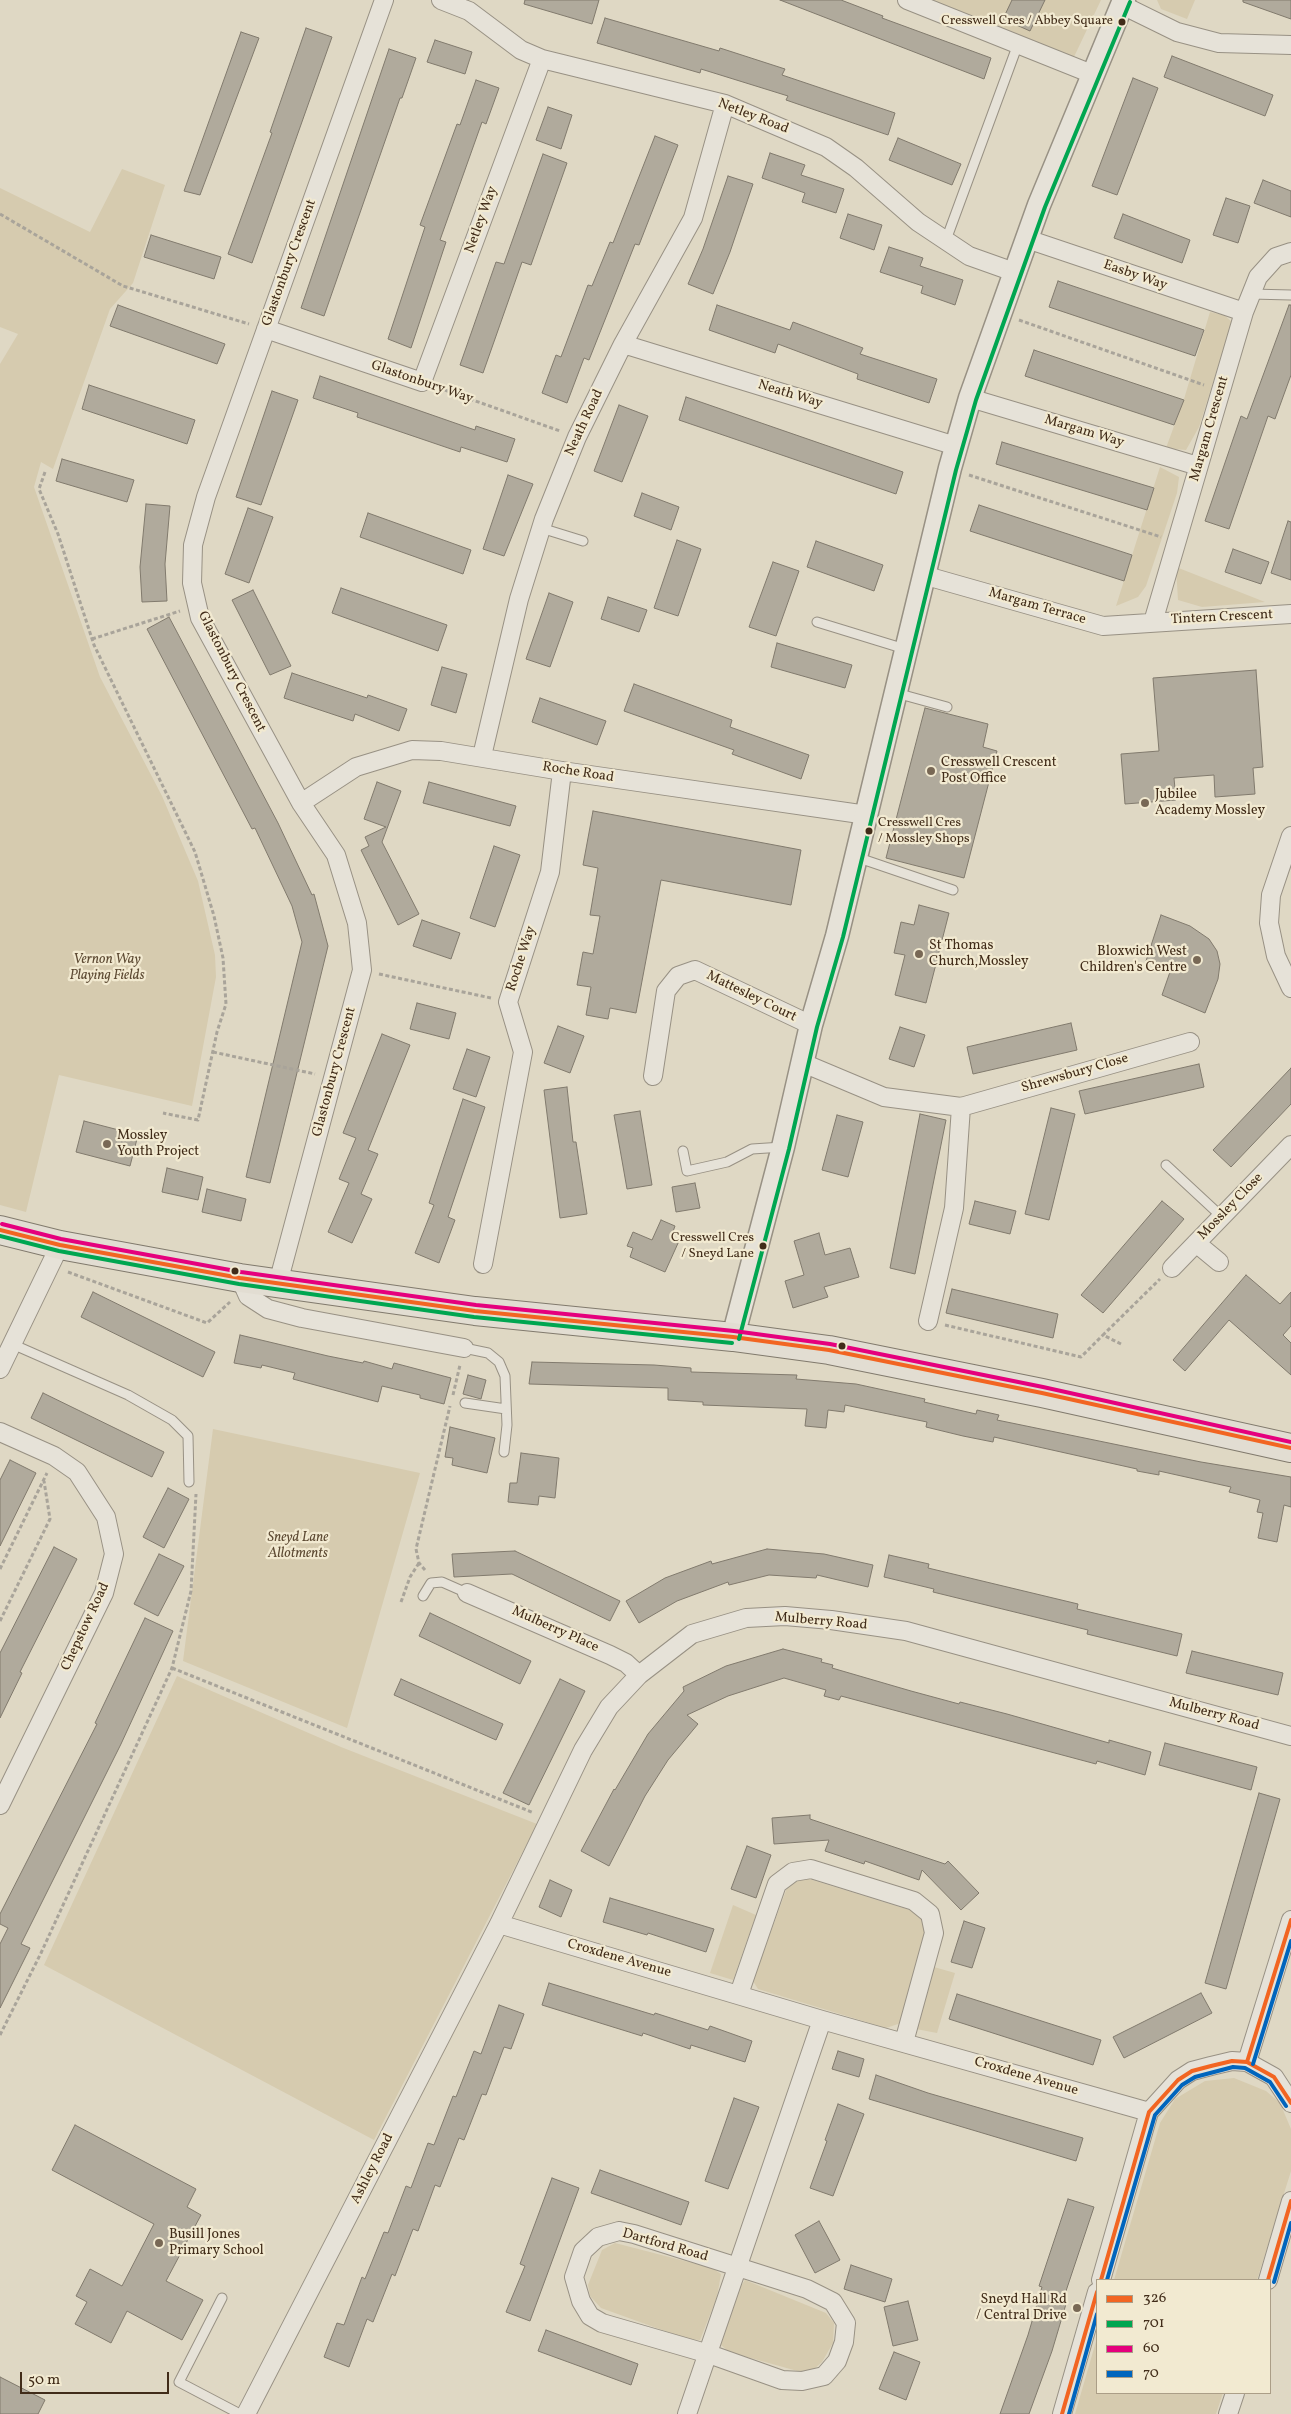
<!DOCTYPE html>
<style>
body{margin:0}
#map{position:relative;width:1291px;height:2414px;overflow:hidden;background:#dfd8c4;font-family:Vollkorn,serif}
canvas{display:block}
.legend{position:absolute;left:1096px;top:2279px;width:175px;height:115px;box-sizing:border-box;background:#f2ead1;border:1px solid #ab9e87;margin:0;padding:6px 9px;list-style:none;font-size:15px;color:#412c19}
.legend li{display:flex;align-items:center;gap:10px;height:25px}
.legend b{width:25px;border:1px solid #ab9e87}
.scale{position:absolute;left:20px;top:2372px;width:149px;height:22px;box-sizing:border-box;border:2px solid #412c19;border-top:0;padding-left:6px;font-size:15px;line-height:18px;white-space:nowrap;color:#412c19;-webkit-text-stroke:4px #f2ead1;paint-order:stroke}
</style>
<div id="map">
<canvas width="1291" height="2414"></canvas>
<ul class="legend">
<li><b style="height:6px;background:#f26522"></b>326</li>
<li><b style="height:6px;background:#00a651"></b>701</li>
<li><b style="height:6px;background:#e5007d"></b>60</li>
<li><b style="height:6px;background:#0065bd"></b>70</li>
</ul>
<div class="scale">50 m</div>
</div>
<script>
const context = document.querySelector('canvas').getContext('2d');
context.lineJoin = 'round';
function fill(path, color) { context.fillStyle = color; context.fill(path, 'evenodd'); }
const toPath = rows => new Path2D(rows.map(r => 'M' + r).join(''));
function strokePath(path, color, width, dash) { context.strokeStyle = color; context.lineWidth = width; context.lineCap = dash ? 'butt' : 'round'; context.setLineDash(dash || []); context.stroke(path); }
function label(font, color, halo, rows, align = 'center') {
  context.font = font + ' Vollkorn,serif'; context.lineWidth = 4.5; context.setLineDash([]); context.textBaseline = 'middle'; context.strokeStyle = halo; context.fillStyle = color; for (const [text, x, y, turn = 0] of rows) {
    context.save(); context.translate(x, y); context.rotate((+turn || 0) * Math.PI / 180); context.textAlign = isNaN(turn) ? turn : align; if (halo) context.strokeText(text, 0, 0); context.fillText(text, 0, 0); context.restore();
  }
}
const green = toPath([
 [923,0,1101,0,1073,59],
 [1157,0,1195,0,1187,19,1161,9],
 [122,169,165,185,133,283,110,309,53,469,41,462,34,487,100,677,162,796,198,881,215,955,216,977,192,1106,59,1075,26,1212,0,1205,0,364,18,334,0,327,0,188,90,232],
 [1210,312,1224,315,1232,322,1199,427,1186,450,1166,448,1184,399],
 [1160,467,1179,477,1177,493,1146,586,1138,597,1116,606],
 [1176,567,1265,602,1202,607,1178,600],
 [213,1429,420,1473,347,1728,183,1661],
 [177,1676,341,1747,537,1824,374,2140,44,1965],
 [797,1878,809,1879,916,1912,923,1921,926,1931,901,2023,886,2028,758,1989,753,1981,788,1885],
 [733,1905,756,1915,733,1980,710,1973],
 [934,1967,955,1973,937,2033,916,2029],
 [1234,2078,1266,2091,1280,2103,1291,2129,1291,2171,1257,2280,1114,2280,1160,2123,1175,2099,1205,2081],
 [615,2243,712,2268,721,2274,717,2297,700,2340,687,2339,601,2308,590,2296,588,2285,602,2250],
 [745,2280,826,2313,834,2323,833,2343,822,2362,813,2370,801,2372,729,2352,721,2345,739,2289],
 [1097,2338,1097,2393,1223,2393,1216,2414,1075,2414]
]);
const building = toPath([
 [525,0,599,0,592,24,524,4,525,0],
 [780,0,841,0,883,16,882,18,991,58,984,79,780,0],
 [1012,0,1045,0,1030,31,1003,19,1012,0],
 [1243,0,1291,0,1291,19,1243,2,1243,0],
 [605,18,719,51,720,48,785,69,782,75,895,113,888,135,786,100,788,96,701,69,700,73,597,43,605,18],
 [306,28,332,37,252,263,228,254,272,133,270,132,306,28],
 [241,32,259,38,200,195,184,191,241,32],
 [435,40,472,52,465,74,427,62,435,40],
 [389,49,416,58,402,98,400,98,324,316,301,308,389,49],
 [1172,56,1273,95,1265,116,1164,77,1172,56],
 [1133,78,1158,88,1117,195,1092,186,1133,78],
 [476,80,499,88,486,124,482,122,440,240,446,242,411,348,388,339,425,227,420,225,457,124,460,125,476,80],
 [548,107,572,115,561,149,536,140,548,107],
 [655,136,678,145,639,245,635,244,589,360,584,358,567,403,542,393,556,355,561,357,588,285,592,286,610,242,613,243,655,136],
 [898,138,961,164,952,185,889,160,898,138],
 [770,153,805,165,801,175,844,189,836,213,802,202,805,193,762,178,770,153],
 [543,154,567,163,531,265,522,262,483,373,460,365,496,262,504,264,543,154],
 [728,176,753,184,730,252,713,294,688,284,703,249,728,176],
 [1263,180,1291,191,1291,217,1254,203,1263,180],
 [1226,198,1250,206,1238,243,1213,235,1226,198],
 [848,214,882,225,874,250,840,238,848,214],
 [1123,214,1190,240,1182,263,1114,238,1123,214],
 [151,235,221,257,214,279,144,257,151,235],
 [889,247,923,258,920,266,963,280,955,305,921,293,923,286,880,272,889,247],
 [1058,281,1204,330,1195,356,1049,307,1058,281],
 [118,305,225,344,217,364,110,326,118,305],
 [717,305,790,330,793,322,863,348,860,354,937,379,929,403,857,379,858,374,778,344,775,353,709,330,717,305],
 [1289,305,1291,305,1291,375,1275,419,1268,416,1229,529,1205,521,1241,416,1247,419,1289,305],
 [1034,350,1184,400,1174,425,1025,376,1034,350],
 [320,376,475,430,476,426,515,439,507,462,461,447,460,452,357,417,358,413,313,398,320,376],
 [89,385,195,420,187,444,82,409,89,385],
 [272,391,298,400,261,505,236,497,272,391],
 [686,397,903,472,896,494,679,420,686,397],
 [619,405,648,416,622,482,594,471,619,405],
 [1002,442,1154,488,1147,510,996,464,1002,442],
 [62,459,134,480,127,502,56,481,62,459],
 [508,475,533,484,504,556,483,549,508,475],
 [642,493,679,507,671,530,634,516,642,493],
 [146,504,170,506,165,564,167,601,142,602,140,567,146,504],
 [979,505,1132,555,1124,581,970,531,979,505],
 [248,508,273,517,249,583,225,574,248,508],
 [368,513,471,550,463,574,360,537,368,513],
 [1288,521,1291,522,1291,580,1271,573,1288,521],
 [677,540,701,549,678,616,654,608,677,540],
 [816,541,883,565,874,591,807,567,816,541],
 [1233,549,1269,562,1261,584,1225,572,1233,549],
 [773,562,799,571,776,636,749,627,773,562],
 [341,588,447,625,438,651,332,613,341,588],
 [253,590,291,666,270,675,232,600,253,590],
 [549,593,573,602,550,667,526,659,549,593],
 [608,597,647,610,639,632,601,619,608,597],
 [169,617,278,823,312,895,314,894,328,946,270,1183,246,1177,302,942,292,906,255,828,252,829,147,629,169,617],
 [777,643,852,665,845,688,771,667,777,643],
 [442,667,467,674,456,713,431,705,442,667],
 [1256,670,1263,767,1253,768,1255,794,1215,797,1214,775,1174,778,1176,800,1125,804,1121,754,1159,751,1153,678,1256,670],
 [292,673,367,698,368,695,407,709,399,731,355,714,353,721,284,698,292,673],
 [634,684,732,720,730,727,809,755,801,779,732,754,734,750,624,711,634,684],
 [540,698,606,721,597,745,532,722,540,698],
 [925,708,988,724,983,747,997,751,964,878,886,858,925,708],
 [377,782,401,791,382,842,419,914,398,925,361,850,369,846,365,837,386,827,364,819,377,782],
 [429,782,516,806,510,826,423,803,429,782],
 [593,811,801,850,791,905,661,880,636,1013,610,1008,608,1019,586,1015,591,987,577,985,583,952,593,954,600,916,590,915,598,868,583,865,593,811],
 [494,846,520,855,495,927,470,918,494,846],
 [919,905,949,913,926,1003,895,995,905,955,894,953,901,922,914,925,919,905],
 [1161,915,1190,926,1209,939,1217,951,1220,964,1218,979,1205,1013,1162,995,1171,969,1146,961,1161,915],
 [422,920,460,933,451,959,413,946,422,920],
 [417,1003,456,1013,449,1039,410,1029,417,1003],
 [1071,1023,1077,1050,973,1074,967,1047,1071,1023],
 [558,1026,584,1036,570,1073,544,1063,558,1026],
 [900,1027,925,1035,914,1067,889,1059,900,1027],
 [382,1034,410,1045,368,1150,378,1154,361,1194,372,1199,352,1243,328,1232,349,1183,339,1179,356,1138,343,1133,382,1034],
 [467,1049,490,1057,476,1097,453,1089,467,1049],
 [1199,1064,1204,1087,1085,1114,1079,1091,1199,1064],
 [1291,1068,1291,1104,1231,1167,1213,1150,1291,1068],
 [567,1087,573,1142,576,1142,587,1214,560,1218,544,1090,567,1087],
 [463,1099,485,1107,448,1217,455,1220,439,1263,415,1253,434,1205,429,1203,463,1099],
 [1051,1108,1075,1114,1049,1220,1025,1214,1051,1108],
 [640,1111,652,1185,627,1189,614,1115,640,1111],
 [920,1114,946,1120,915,1274,890,1268,920,1114],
 [837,1115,863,1122,848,1177,822,1170,837,1115],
 [84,1121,138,1135,130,1166,76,1152,84,1121],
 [167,1168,203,1177,198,1200,162,1192,167,1168],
 [695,1183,700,1208,676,1212,672,1187,695,1183],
 [207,1189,246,1199,241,1221,202,1212,207,1189],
 [975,1201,1016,1211,1010,1234,969,1224,975,1201],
 [1162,1201,1184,1219,1103,1313,1081,1295,1162,1201],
 [661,1220,675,1226,671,1237,679,1241,665,1272,630,1257,633,1248,627,1246,633,1232,652,1240,661,1220],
 [819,1233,825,1255,850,1248,859,1277,824,1287,828,1297,793,1308,785,1281,804,1275,794,1241,819,1233],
 [1246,1275,1280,1304,1291,1292,1291,1326,1283,1335,1291,1343,1291,1375,1229,1320,1185,1371,1173,1360,1246,1275],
 [952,1289,1058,1314,1053,1338,946,1313,952,1289],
 [93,1292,215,1352,203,1377,81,1317,93,1292],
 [240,1335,328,1356,363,1363,364,1361,392,1369,394,1363,451,1378,444,1404,420,1398,420,1395,382,1386,378,1402,293,1379,295,1373,262,1365,261,1368,234,1363,240,1335],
 [532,1362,654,1365,691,1368,691,1372,797,1375,796,1379,856,1384,925,1399,924,1402,976,1414,977,1410,999,1415,997,1420,1201,1462,1291,1477,1291,1507,1284,1505,1277,1542,1258,1538,1263,1513,1257,1512,1260,1500,1229,1492,1231,1487,1159,1471,1159,1475,1137,1471,1137,1469,994,1437,993,1442,963,1436,926,1427,927,1422,845,1405,844,1412,828,1410,826,1428,805,1426,807,1409,703,1405,703,1402,668,1400,668,1388,529,1384,532,1362],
 [468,1375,486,1380,481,1399,463,1394,468,1375],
 [43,1393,164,1452,152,1477,31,1418,43,1393],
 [450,1427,495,1438,487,1473,452,1465,453,1458,445,1457,450,1427],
 [521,1453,559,1458,555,1498,539,1496,538,1505,508,1502,510,1483,517,1483,521,1453],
 [10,1460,36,1473,0,1546,0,1480,10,1460],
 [168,1488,189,1499,164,1548,143,1537,168,1488],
 [54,1547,77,1559,20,1672,22,1673,0,1718,0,1653,54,1547],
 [767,1549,824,1554,873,1565,868,1587,817,1575,816,1578,769,1575,729,1585,728,1582,677,1601,639,1623,626,1601,665,1578,711,1561,712,1564,767,1549],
 [515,1551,620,1601,610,1621,512,1574,454,1577,452,1554,515,1551],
 [159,1554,184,1566,158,1616,134,1604,159,1554],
 [889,1555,929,1564,928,1568,1078,1604,1077,1609,1182,1634,1177,1656,1087,1634,1088,1630,933,1592,934,1589,884,1577,889,1555],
 [430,1613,531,1661,520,1684,419,1636,430,1613],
 [145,1618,173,1631,121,1744,21,1944,30,1948,0,2008,0,1944,8,1928,0,1924,0,1914,97,1724,95,1723,145,1618],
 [783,1649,822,1659,821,1662,833,1665,832,1668,911,1691,959,1704,960,1702,1007,1714,1109,1743,1109,1740,1151,1752,1145,1775,1097,1761,1096,1764,841,1696,839,1700,824,1696,826,1690,784,1678,728,1696,687,1715,698,1724,668,1760,645,1796,609,1866,581,1851,614,1789,615,1790,648,1734,684,1691,683,1687,726,1666,783,1649],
 [1192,1651,1283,1673,1278,1695,1186,1673,1192,1651],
 [401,1679,503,1724,496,1740,394,1695,401,1679],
 [560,1679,585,1691,529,1805,503,1793,560,1679],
 [1165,1743,1257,1767,1251,1790,1159,1765,1165,1743],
 [1259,1793,1280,1799,1226,1989,1205,1983,1259,1793],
 [810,1815,810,1819,945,1864,948,1861,979,1893,961,1910,922,1870,919,1880,865,1861,864,1864,825,1851,829,1840,774,1844,772,1818,810,1815],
 [747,1846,771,1855,756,1898,731,1889,747,1846],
 [550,1880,572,1890,561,1917,539,1907,550,1880],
 [610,1898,714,1929,706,1952,648,1933,647,1935,603,1922,610,1898],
 [964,1921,985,1928,972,1968,951,1962,964,1921],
 [549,1983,654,2015,655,2013,708,2030,710,2026,752,2041,745,2062,691,2045,690,2049,643,2033,642,2036,542,2005,549,1983],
 [1201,1993,1212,2013,1124,2058,1113,2037,1201,1993],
 [957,1994,1101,2040,1093,2065,949,2019,957,1994],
 [499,2005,524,2014,511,2049,504,2047,486,2095,482,2094,464,2140,459,2138,440,2187,435,2185,418,2231,413,2229,395,2276,392,2274,373,2322,367,2319,349,2367,324,2357,337,2323,344,2325,362,2277,365,2279,384,2232,388,2233,406,2186,411,2188,428,2143,434,2145,453,2096,456,2097,474,2051,481,2054,499,2005],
 [838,2051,864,2059,859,2077,832,2069,838,2051],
 [876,2075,928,2093,1083,2138,1076,2161,869,2099,876,2075],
 [734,2098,759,2107,728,2189,705,2181,734,2098],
 [838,2104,864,2114,833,2196,810,2188,827,2141,825,2140,838,2104],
 [75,2125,196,2189,187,2207,201,2215,166,2281,203,2300,182,2340,127,2311,111,2343,75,2324,87,2302,76,2296,90,2269,122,2286,154,2224,52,2170,75,2125],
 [600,2170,689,2202,681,2225,591,2193,600,2170],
 [552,2178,579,2188,530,2321,506,2312,525,2266,520,2264,552,2178],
 [1068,2199,1094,2207,1062,2303,1066,2304,1052,2351,1029,2414,1000,2414,1028,2335,1042,2287,1039,2286,1068,2199],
 [819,2221,840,2260,815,2273,795,2235,819,2221],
 [851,2265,892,2279,885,2302,844,2289,851,2265],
 [908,2301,918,2340,893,2346,884,2307,908,2301],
 [546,2330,638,2364,631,2385,538,2351,546,2330],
 [894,2352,920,2362,906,2400,879,2389,894,2352],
 [0,2377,45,2400,38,2414,0,2414,0,2377]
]);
const path = toPath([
 [0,214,123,286,249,324],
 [1019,320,1204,385],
 [439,388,560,431],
 [45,472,39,489,58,534,94,645,195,852,214,916,223,958,226,1004,217,1032,198,1120,163,1113],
 [969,475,1161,537],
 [92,639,180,611],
 [379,974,491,998],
 [213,1052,315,1074],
 [68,1272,207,1323,230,1302],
 [945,1325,1081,1357,1103,1335],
 [1121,1344,1103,1335,1160,1279],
 [453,1395,460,1365],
 [0,1569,47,1473],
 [425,1570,419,1563,416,1549,450,1406],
 [401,1602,410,1577,419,1563],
 [0,1621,50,1519,44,1481],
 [172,1668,534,1813],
 [0,2035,41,1953,172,1668,191,1591,196,1494]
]);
const service = toPath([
 [946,240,1018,44],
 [1251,294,1291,295],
 [541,528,583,541],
 [817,622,905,649],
 [896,693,947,707],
 [856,857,953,890],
 [683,1151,687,1171,727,1162,752,1149,783,1147],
 [1166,1165,1222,1217],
 [12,1344,128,1395,172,1420,188,1436,189,1482],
 [464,1348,488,1353,499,1362,505,1376,507,1425,504,1452],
 [465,1403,506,1409],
 [423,1596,431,1583,442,1582,467,1593],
 [222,2298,179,2382,240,2414]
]);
const minor = toPath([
 [441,0,469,11,521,50,542,59,725,104,826,147,856,168,918,222,969,256,1014,272],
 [907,0,1092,74],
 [1122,5,1177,32,1219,43,1291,45],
 [1027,239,1244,312],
 [266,329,422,382,542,59],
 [623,344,956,446],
 [970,398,1198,466],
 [923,575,1103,626,1291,614],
 [1153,622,1244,312,1258,277,1276,257,1291,252],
 [482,756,519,599,544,519,577,437,623,344,693,218,725,104],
 [301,803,356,767,412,750,441,751,562,771,867,815],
 [1291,836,1271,895,1269,923,1276,956,1291,988],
 [803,1063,884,1097,961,1107,1190,1042],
 [653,1076,666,991,678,976,695,970,811,1025],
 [1196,1243,1219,1262],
 [483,1264,523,1052,508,1002,550,872,562,771],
 [1172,1268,1291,1145],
 [240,1278,248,1296,268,1309,302,1318,464,1348],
 [278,1283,362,970,357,923,336,855,301,803,200,618,192,583,193,545,206,497,384,0],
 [928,1321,954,1208,961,1107],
 [0,1369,60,1245],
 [0,1432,54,1456,77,1472,106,1517,114,1554,104,1593,0,1805],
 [467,1593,610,1655,626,1663,639,1675],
 [499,1924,822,2020,1149,2112],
 [739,1994,777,1884,793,1872,811,1869,914,1901,930,1914,934,1933,904,2042],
 [1247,2062,1291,1920],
 [619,2231,634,2234,807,2289,833,2302,846,2323,844,2342,837,2361,824,2376,802,2381,782,2380,709,2354,602,2323,590,2316,581,2301,574,2277,583,2251,598,2237,619,2231],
 [1101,2280,1149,2112,1178,2080,1192,2071,1211,2066,1232,2061,1247,2062,1274,2077,1291,2103],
 [1268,2280,1291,2201],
 [246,2414,499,1924,583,1750,609,1707,639,1675,692,1634,746,1618,785,1616,831,1620,906,1631,1291,1736],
 [687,2414,822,2020],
 [1062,2414,1097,2292],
 [1228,2414,1235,2393]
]);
const tertiary = toPath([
 [733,1337,783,1147,811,1025,837,936,950,468,970,398,1039,205,1124,0]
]);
const primary = toPath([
 [0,1230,60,1245,240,1278,475,1311,733,1337,829,1350,1042,1393,1291,1448]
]);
const bus1 = toPath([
 [0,1230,60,1245,240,1278,475,1311,733,1337,829,1350,1042,1393,1291,1448],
 [1247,2062,1291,1920],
 [1101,2280,1149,2112,1178,2080,1192,2071,1211,2066,1232,2061,1247,2062,1274,2077,1291,2103],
 [1268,2280,1291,2201],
 [1062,2414,1097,2292]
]);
const bus2 = toPath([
 [0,1236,59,1251,239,1284,474,1317,732,1343],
 [739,1339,789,1149,817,1027,843,937,956,470,976,400,1045,207,1130,2]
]);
const bus3 = toPath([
 [2,1224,61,1239,241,1272,476,1305,734,1331,830,1344,1043,1387,1291,1442]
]);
const bus4 = toPath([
 [1253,2064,1291,1941],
 [1107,2280,1155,2115,1182,2085,1195,2077,1233,2067,1245,2068,1270,2082,1286,2106],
 [1274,2282,1291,2223],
 [1069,2414,1097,2314]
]);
const markers = [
 [1122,22,4.5,"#412c19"],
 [931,771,5,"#786855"],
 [1145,803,5,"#786855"],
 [869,831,4.5,"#412c19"],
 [919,954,5,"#786855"],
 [1197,960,5,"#786855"],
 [107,1144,5,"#786855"],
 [763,1246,4.5,"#412c19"],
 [235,1271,4.5,"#412c19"],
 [842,1346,4.5,"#412c19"],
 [159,2243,5,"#786855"],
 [1077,2308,5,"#786855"]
];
const busNames = [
 ["Cresswell Cres / Abbey Square",1113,22],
 ["Cresswell Cres",878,824,"left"],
 ["/ Mossley Shops",878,840,"left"],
 ["Cresswell Cres",754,1239],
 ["/ Sneyd Lane",754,1255]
];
const streetNames = [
 ["Netley Road",753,117,21],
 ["Netley Way",482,220,-70],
 ["Glastonbury Crescent",290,263,-70],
 ["Easby Way",1135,276,19],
 ["Glastonbury Way",422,383,19],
 ["Neath Way",790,395,17],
 ["Neath Road",585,423,-65],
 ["Margam Crescent",1210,429,-74],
 ["Margam Way",1084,432,17],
 ["Margam Terrace",1037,607,16],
 ["Tintern Crescent",1222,618,-3],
 ["Glastonbury Crescent",231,672,63],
 ["Roche Road",578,773,9],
 ["Roche Way",522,959,-72],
 ["Mattesley Court",751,997,26],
 ["Glastonbury Crescent",335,1072,-75],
 ["Shrewsbury Close",1075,1074,-16],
 ["Mossley Close",1231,1207,-46],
 ["Mulberry Road",821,1622,5],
 ["Chepstow Road",86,1627,-65],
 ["Mulberry Place",555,1630,24],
 ["Mulberry Road",1214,1715,15],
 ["Croxdene Avenue",619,1959,16],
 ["Croxdene Avenue",1026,2077,16],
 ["Ashley Road",373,2169,-63],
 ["Dartford Road",665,2246,16]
];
const poiNames = [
 ["Cresswell Crescent",941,763],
 ["Post Office",941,779],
 ["Jubilee",1155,795],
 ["Academy Mossley",1155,811],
 ["St Thomas",929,946],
 ["Church,Mossley",929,962],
 ["Bloxwich West",1187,952,"right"],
 ["Children's Centre",1187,968,"right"],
 ["Mossley",117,1136],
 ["Youth Project",117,1152],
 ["Busill Jones",169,2235],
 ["Primary School",169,2251],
 ["Sneyd Hall Rd",1067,2300,"right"],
 ["/ Central Drive",1067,2316,"right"]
];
const parkNames = [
 ["Vernon Way",107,960],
 ["Playing Fields",107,976],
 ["Sneyd Lane",298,1538],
 ["Allotments",298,1554]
];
fill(green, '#d6cbaf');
fill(building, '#b0aa9c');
strokePath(building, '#817a6d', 1);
strokePath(service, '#989184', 11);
strokePath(minor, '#989184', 20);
strokePath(tertiary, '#989184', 25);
strokePath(primary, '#817a6d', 30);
strokePath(path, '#a9a49a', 3, [4, 2.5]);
strokePath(service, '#e6e2d8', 9);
strokePath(minor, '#e6e2d8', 18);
strokePath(tertiary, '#e6e2d8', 22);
strokePath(primary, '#e2ddd2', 28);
strokePath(bus1, '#f26522', 4);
strokePath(bus2, '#00a651', 4);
strokePath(bus3, '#e5007d', 4);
strokePath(bus4, '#0065bd', 4);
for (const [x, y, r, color] of markers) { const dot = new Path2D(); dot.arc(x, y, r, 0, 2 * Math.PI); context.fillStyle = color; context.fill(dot); strokePath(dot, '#f2ead1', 2); }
label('13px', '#412c19', '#f2ead1', busNames, 'right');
label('14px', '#412c19', '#f2ead1', streetNames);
label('14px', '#412c19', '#f2ead1', poiNames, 'left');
label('italic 14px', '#5d4a33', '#f2ead1', parkNames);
</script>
